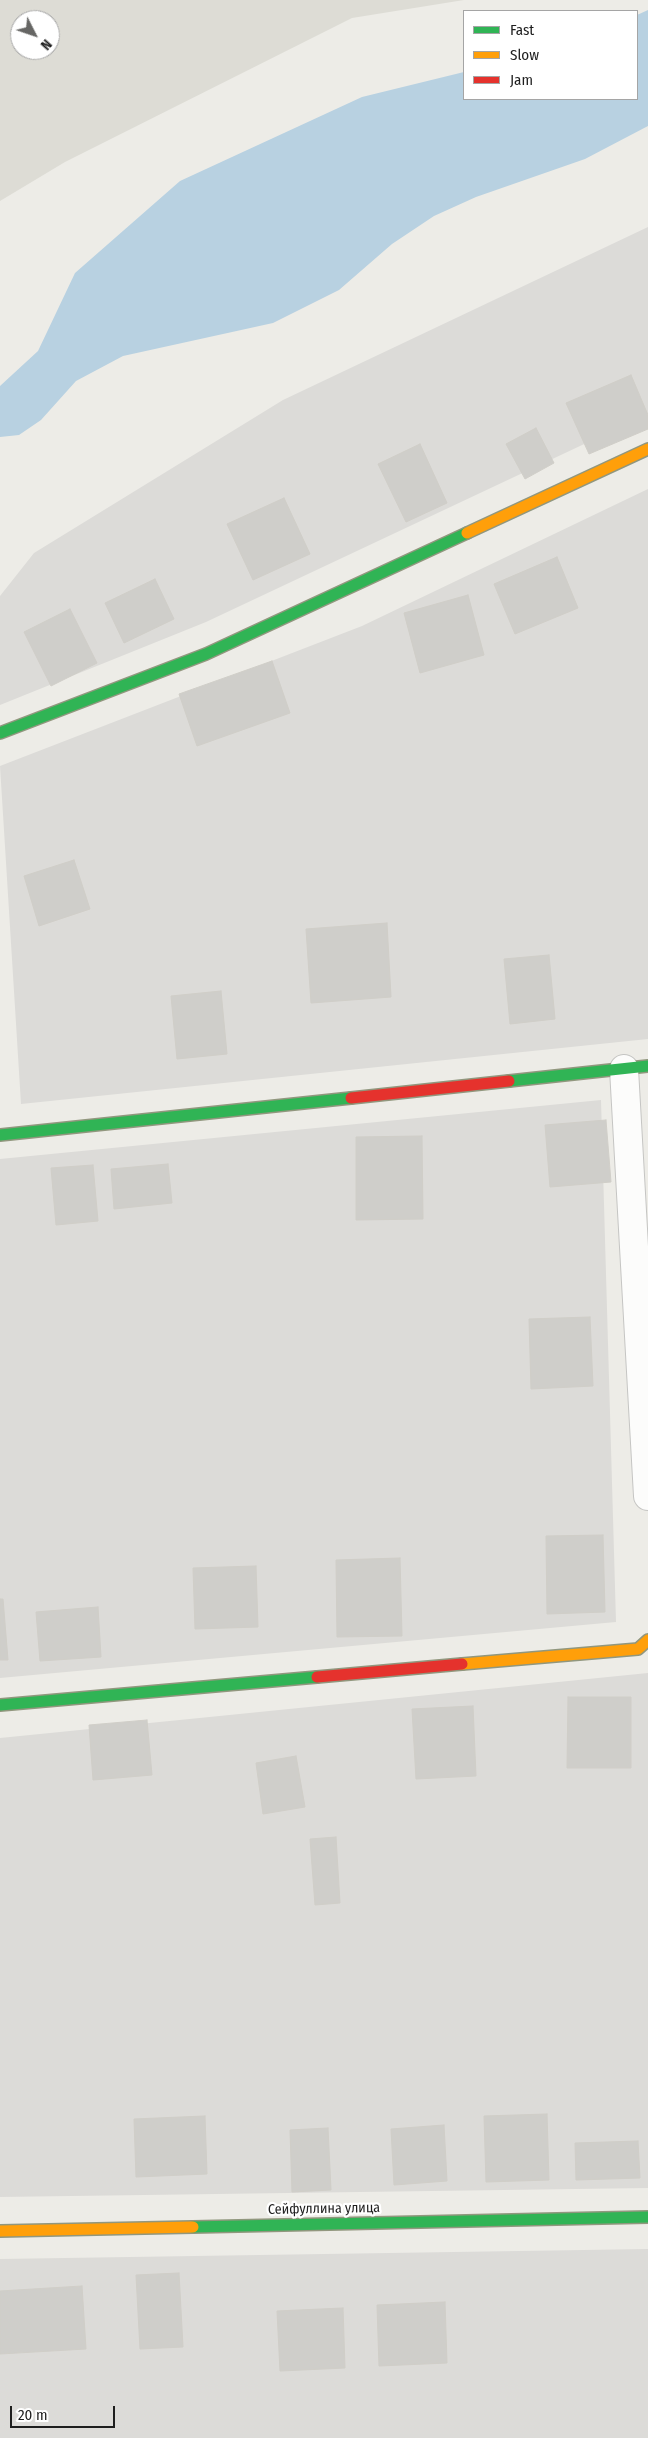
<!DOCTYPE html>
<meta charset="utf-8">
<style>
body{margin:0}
#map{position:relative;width:648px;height:2438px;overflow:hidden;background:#edece7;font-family:"Fira Sans Condensed",sans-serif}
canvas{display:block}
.legend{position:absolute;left:463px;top:10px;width:175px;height:90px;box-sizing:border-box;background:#fff;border:1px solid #a5a5a5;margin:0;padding:6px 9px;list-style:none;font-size:15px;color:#1e1e1e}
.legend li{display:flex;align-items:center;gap:10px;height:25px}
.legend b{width:25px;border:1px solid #a5a5a5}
.north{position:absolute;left:10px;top:10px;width:50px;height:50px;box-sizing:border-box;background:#fff;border:1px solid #a5a5a5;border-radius:50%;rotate:131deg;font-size:14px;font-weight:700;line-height:20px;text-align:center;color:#1e1e1e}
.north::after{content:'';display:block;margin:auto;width:18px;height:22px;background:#666664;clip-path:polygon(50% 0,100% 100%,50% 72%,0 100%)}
.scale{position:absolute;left:10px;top:2406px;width:105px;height:22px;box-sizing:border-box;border:2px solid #1e1e1e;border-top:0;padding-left:6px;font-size:15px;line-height:18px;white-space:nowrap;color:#1e1e1e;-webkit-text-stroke:4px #fff;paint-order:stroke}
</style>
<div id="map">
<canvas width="648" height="2438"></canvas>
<ul class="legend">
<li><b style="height:6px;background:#30b455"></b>Fast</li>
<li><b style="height:6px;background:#ff9f0a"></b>Slow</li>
<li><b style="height:6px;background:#e5322d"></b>Jam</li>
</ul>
<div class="north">N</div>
<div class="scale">20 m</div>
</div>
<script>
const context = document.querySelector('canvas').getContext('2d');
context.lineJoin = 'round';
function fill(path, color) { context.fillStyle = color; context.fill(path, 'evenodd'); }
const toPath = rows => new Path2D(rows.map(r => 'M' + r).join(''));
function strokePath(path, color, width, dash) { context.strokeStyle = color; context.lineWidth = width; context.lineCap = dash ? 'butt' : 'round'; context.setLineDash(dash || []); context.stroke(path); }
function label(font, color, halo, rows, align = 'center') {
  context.font = font + ' "Fira Sans Condensed",sans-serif'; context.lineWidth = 4.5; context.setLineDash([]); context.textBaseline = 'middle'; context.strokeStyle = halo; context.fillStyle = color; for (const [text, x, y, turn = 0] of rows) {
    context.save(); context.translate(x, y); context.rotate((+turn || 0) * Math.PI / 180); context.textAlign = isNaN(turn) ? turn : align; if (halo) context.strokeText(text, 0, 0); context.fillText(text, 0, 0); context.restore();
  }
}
const residential = toPath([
 [648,227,648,414,206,622,0,705,0,596,34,553,283,400],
 [648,489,648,1039,21,1104,0,766,362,626],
 [601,1100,616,1622,0,1678,0,1159],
 [648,1673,648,2188,0,2197,0,1738],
 [648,2249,648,2438,0,2438,0,2259]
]);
const airport = toPath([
 [0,0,464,0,352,18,65,162,0,201],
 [20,20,50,20,50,50,20,50]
]);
const water = toPath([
 [648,10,648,126,585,159,476,197,434,216,392,244,339,290,273,323,123,356,76,381,41,420,19,435,0,437,0,386,38,351,75,273,180,181,362,97,464,72,464,99,637,99,637,15]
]);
const building = toPath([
 [631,375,648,415,648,429,589,454,566,403,631,375],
 [536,428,554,463,525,479,506,444,536,428],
 [420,444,447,503,406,522,378,464,420,444],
 [284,498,310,554,253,580,227,524,284,498],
 [557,557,578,608,515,634,494,584,557,557],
 [155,579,174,619,124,643,105,603,155,579],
 [468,595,484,655,420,673,404,613,468,595],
 [70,609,97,663,51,686,24,632,70,609],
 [272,661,290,713,197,746,179,694,272,661],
 [74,860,90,909,39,926,24,876,74,860],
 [387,923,391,997,311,1003,306,929,387,923],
 [549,955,555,1019,510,1024,504,959,549,955],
 [221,991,227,1054,177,1059,171,996,221,991],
 [606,1120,611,1182,550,1187,545,1125,606,1120],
 [422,1136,423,1219,356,1220,356,1137,422,1136],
 [168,1164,172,1203,114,1209,111,1169,168,1164],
 [93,1165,98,1221,56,1225,51,1168,93,1165],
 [590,1317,593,1386,531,1389,529,1319,590,1317],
 [603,1535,605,1612,547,1614,546,1536,603,1535],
 [400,1558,402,1636,337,1637,336,1560,400,1558],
 [256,1566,258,1627,195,1629,193,1568,256,1566],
 [0,1599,3,1599,8,1660,0,1660,0,1599],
 [98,1607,101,1657,40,1661,36,1612,98,1607],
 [568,1697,631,1697,631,1768,567,1768,568,1697],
 [473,1706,476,1776,416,1779,412,1709,473,1706],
 [147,1720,152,1775,93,1780,89,1725,147,1720],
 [296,1756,305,1807,263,1814,256,1763,296,1756],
 [336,1837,340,1903,315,1905,310,1839,336,1837],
 [547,2114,549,2180,486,2182,484,2116,547,2114],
 [205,2116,207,2174,136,2177,134,2119,205,2116],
 [444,2125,447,2181,394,2185,391,2129,444,2125],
 [328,2128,331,2190,292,2192,290,2130,328,2128],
 [638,2141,640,2178,576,2180,575,2143,638,2141],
 [179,2273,183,2347,140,2349,136,2275,179,2273],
 [82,2286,86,2349,0,2354,0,2291,82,2286],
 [445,2302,447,2363,379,2366,377,2305,445,2302],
 [343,2308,345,2368,280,2371,277,2311,343,2308]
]);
const street = toPath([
 [624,1069,648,1496]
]);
const fast = toPath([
 [0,733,206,654,467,533],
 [509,1081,648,1066],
 [0,1135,351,1098],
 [0,1705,317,1677],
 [193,2227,648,2217]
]);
const slow = toPath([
 [467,533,648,449],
 [462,1664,638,1649,648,1640],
 [0,2231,193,2227]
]);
const jam = toPath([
 [351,1098,509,1081],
 [317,1677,462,1664]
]);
const streetNames = [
 ["Сейфуллина улица",324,2209,-1]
];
fill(residential, '#dcdbd8');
fill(airport, '#dddcd5');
fill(water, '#b8d1e1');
fill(building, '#cfceca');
strokePath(building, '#d0cec8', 1);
strokePath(street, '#c5c5c3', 30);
strokePath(fast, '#91977e', 14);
strokePath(slow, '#91977e', 14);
strokePath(jam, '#91977e', 14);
strokePath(street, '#fcfcfb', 28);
strokePath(fast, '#30b455', 11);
strokePath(slow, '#ff9f0a', 11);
strokePath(jam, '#e5322d', 11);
label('14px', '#1e1e1e', '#fff', streetNames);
</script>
